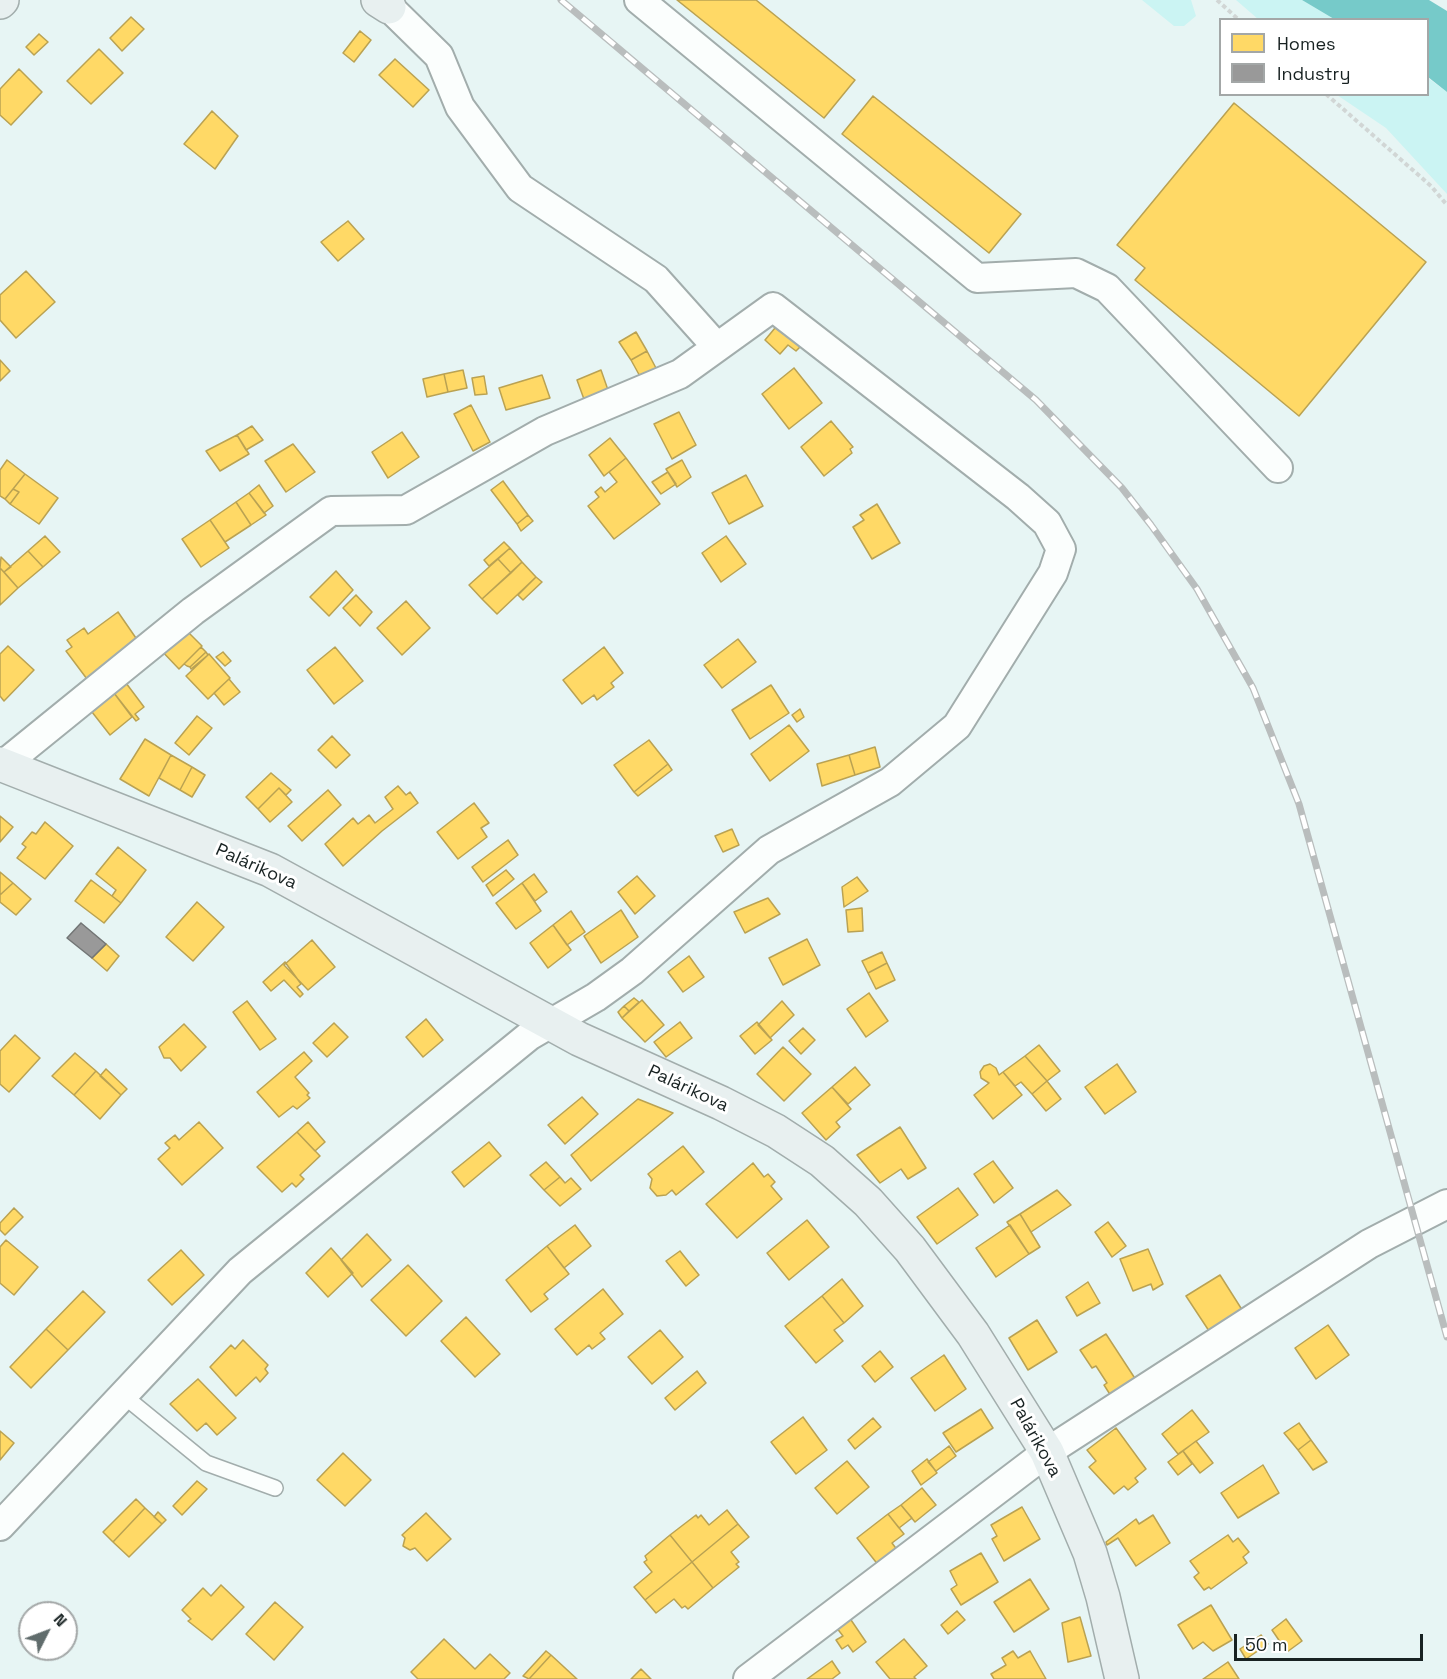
<!DOCTYPE html>
<meta charset="utf-8">
<style>
body{margin:0}
#map{position:relative;width:1447px;height:1679px;overflow:hidden;background:#e7f5f4;font-family:"Space Grotesk",sans-serif}
canvas{display:block}
.legend{position:absolute;left:1219px;top:18px;width:210px;height:78px;box-sizing:border-box;background:#fff;border:2px solid #a3a7a7;margin:0;padding:8px 10px;list-style:none;font-size:18px;color:#182222}
.legend li{display:flex;align-items:center;gap:12px;height:30px}
.legend b{width:30px;border:2px solid #a3a7a7}
.north{position:absolute;left:18px;top:1601px;width:60px;height:60px;box-sizing:border-box;background:#fff;border:2px solid #a3a7a7;border-radius:50%;rotate:48deg;font-size:16px;font-weight:700;line-height:24px;text-align:center;color:#182222}
.north::after{content:'';display:block;margin:auto;width:21px;height:27px;background:#606c6c;clip-path:polygon(50% 0,100% 100%,50% 72%,0 100%)}
.scale{position:absolute;left:1234px;top:1634px;width:189px;height:27px;box-sizing:border-box;border:3px solid #182222;border-top:0;padding-left:8px;font-size:18px;line-height:21px;white-space:nowrap;color:#182222;-webkit-text-stroke:4px #fff;paint-order:stroke}
</style>
<div id="map">
<canvas width="1447" height="1679"></canvas>
<ul class="legend">
<li><b style="height:16px;background:#ffd966"></b>Homes</li>
<li><b style="height:16px;background:#999"></b>Industry</li>
</ul>
<div class="north">N</div>
<div class="scale">50 m</div>
</div>
<script>
const context = document.querySelector('canvas').getContext('2d');
context.lineJoin = 'round';
function fill(path, color) { context.fillStyle = color; context.fill(path, 'evenodd'); }
const toPath = rows => new Path2D(rows.map(r => 'M' + r).join(''));
function strokePath(path, color, width, dash) { context.strokeStyle = color; context.lineWidth = width; context.lineCap = dash ? 'butt' : 'round'; context.setLineDash(dash || []); context.stroke(path); }
function label(font, color, halo, rows, align = 'center') {
  context.font = font + ' "Space Grotesk",sans-serif'; context.lineWidth = 6; context.setLineDash([]); context.textBaseline = 'middle'; context.strokeStyle = halo; context.fillStyle = color; for (const [text, x, y, turn = 0] of rows) {
    context.save(); context.translate(x, y); context.rotate((+turn || 0) * Math.PI / 180); context.textAlign = isNaN(turn) ? turn : align; if (halo) context.strokeText(text, 0, 0); context.fillText(text, 0, 0); context.restore();
  }
}
const green = toPath([
 [1142,0,1191,0,1196,16,1184,26,1174,26],
 [1236,0,1302,0,1334,19,1258,19],
 [1428,78,1447,92,1447,194,1386,128,1337,95,1428,94]
]);
const water = toPath([
 [1302,0,1429,0,1447,11,1447,92,1428,77,1428,20,1334,19]
]);
const homes = toPath([
 [677,0,756,0,855,80,824,118,677,0],
 [131,17,144,29,122,51,110,38,131,17],
 [360,31,371,40,354,62,343,53,360,31],
 [39,34,48,42,34,55,26,47,39,34],
 [99,49,123,73,91,104,67,81,99,49],
 [395,59,429,90,413,107,379,75,395,59],
 [19,69,42,92,11,125,0,115,0,89,19,69],
 [873,96,1021,214,989,253,842,134,873,96],
 [1234,103,1426,262,1299,416,1135,280,1145,268,1117,245,1234,103],
 [212,111,238,136,215,169,184,144,212,111],
 [348,221,364,239,338,261,321,242,348,221],
 [26,271,55,302,16,338,0,320,0,295,26,271],
 [775,328,801,346,796,351,788,345,780,354,765,340,775,328],
 [636,332,647,351,631,360,619,342,636,332],
 [647,351,657,370,642,380,631,360,647,351],
 [0,360,10,371,0,381,0,360],
 [794,368,822,403,789,429,762,394,794,368],
 [463,370,467,388,448,392,444,374,463,370],
 [601,370,608,390,585,402,577,380,601,370],
 [444,374,448,392,427,397,423,379,444,374],
 [542,375,550,398,506,410,499,388,542,375],
 [484,376,487,394,475,395,472,378,484,376],
 [471,405,490,442,473,451,454,414,471,405],
 [679,412,696,445,672,459,654,424,679,412],
 [831,421,853,447,850,449,852,453,824,476,801,447,831,421],
 [252,426,263,440,246,450,237,435,252,426],
 [402,432,419,457,388,478,372,452,402,432],
 [237,435,249,454,220,471,206,451,237,435],
 [610,438,626,458,604,476,589,455,610,438],
 [293,444,315,472,286,492,265,461,293,444],
 [626,458,660,504,614,539,588,506,599,497,595,492,601,487,605,492,617,482,609,472,626,458],
 [7,460,25,474,5,499,0,496,0,470,7,460],
 [682,460,691,477,677,487,666,469,682,460],
 [668,472,676,484,661,494,652,482,668,472],
 [25,474,58,498,39,524,10,504,19,492,13,489,25,474],
 [746,475,763,506,729,524,712,493,746,475],
 [503,481,528,515,517,524,491,490,503,481],
 [259,485,273,506,264,513,249,493,259,485],
 [13,489,19,492,10,504,5,499,13,489],
 [249,493,266,515,251,525,236,502,249,493],
 [236,502,251,525,225,542,210,520,236,502],
 [877,504,900,543,872,559,853,527,864,520,860,515,877,504],
 [528,515,533,521,521,531,517,524,528,515],
 [210,520,229,548,201,567,182,539,210,520],
 [45,536,60,552,43,567,28,551,45,536],
 [726,536,746,564,721,582,702,553,726,536],
 [504,542,510,548,489,566,484,560,504,542],
 [510,548,522,562,511,573,498,559,510,548],
 [28,551,43,567,18,588,4,572,28,551],
 [1,557,11,567,4,572,0,568,1,557],
 [498,559,511,573,482,599,469,585,498,559],
 [522,562,536,577,497,614,482,599,522,562],
 [0,568,18,588,0,605,0,568],
 [336,571,353,590,329,616,310,597,336,571],
 [536,577,542,582,523,600,518,595,536,577],
 [356,595,372,612,360,626,343,608,356,595],
 [406,601,430,628,402,655,377,628,406,601],
 [118,612,138,641,87,679,66,651,72,647,67,640,84,628,88,634,118,612],
 [181,625,202,646,179,669,158,647,181,625],
 [738,639,756,662,722,688,704,665,738,639],
 [8,646,34,670,4,701,0,696,0,654,8,646],
 [201,647,206,652,190,667,187,666,184,664,201,647],
 [335,647,363,681,334,704,307,670,335,647],
 [604,647,623,673,611,683,614,687,597,700,594,695,582,704,563,680,604,647],
 [206,652,208,655,191,669,190,667,206,652],
 [223,652,231,661,225,666,216,657,223,652],
 [209,654,230,678,208,699,186,676,209,654],
 [229,679,240,692,224,705,214,693,229,679],
 [126,683,144,707,135,714,139,719,136,721,114,693,126,683],
 [771,685,789,713,750,739,732,710,771,685],
 [114,693,132,717,110,735,92,712,114,693],
 [800,709,804,717,797,722,792,715,800,709],
 [197,716,212,728,189,755,175,743,197,716],
 [789,725,809,751,770,781,751,754,789,725],
 [332,736,350,755,336,768,318,750,332,736],
 [145,739,171,755,149,796,120,779,145,739],
 [649,740,668,764,634,792,614,765,649,740],
 [875,747,880,767,855,775,849,755,875,747],
 [171,755,192,767,180,790,159,778,171,755],
 [849,755,855,775,822,786,817,764,849,755],
 [668,764,672,770,638,796,634,792,668,764],
 [192,767,205,775,192,797,180,790,192,767],
 [271,773,291,790,286,795,279,788,258,809,246,797,271,773],
 [398,786,406,795,410,792,418,803,382,831,343,866,325,844,353,818,358,824,369,815,375,823,393,809,385,797,398,786],
 [279,788,292,802,270,822,258,809,279,788],
 [328,790,341,805,302,841,288,826,328,790],
 [474,803,489,823,481,828,487,837,458,859,437,832,474,803],
 [0,816,13,827,0,842,0,816],
 [45,822,73,846,45,879,17,858,26,847,22,844,32,832,36,834,45,822],
 [732,829,739,845,723,852,715,836,732,829],
 [508,840,518,855,483,882,472,867,508,840],
 [118,847,146,870,121,903,112,896,116,890,96,874,118,847],
 [506,870,514,879,493,896,486,885,506,870],
 [0,872,13,883,0,895,0,872],
 [534,874,547,892,535,901,522,883,534,874],
 [637,876,655,896,635,914,618,892,637,876],
 [857,877,868,891,844,907,842,887,857,877],
 [91,880,121,903,104,923,75,901,91,880],
 [13,883,31,899,16,915,0,902,0,895,13,883],
 [522,883,541,911,516,929,496,903,522,883],
 [768,898,780,914,745,933,734,912,768,898],
 [197,902,224,927,193,961,166,937,197,902],
 [862,908,863,931,848,932,846,910,862,908],
 [621,910,638,937,601,963,584,936,621,910],
 [571,911,585,932,567,945,553,925,571,911],
 [553,925,571,950,548,968,530,943,553,925],
 [807,939,820,965,783,985,769,958,807,939],
 [312,940,335,967,308,990,284,965,312,940],
 [106,944,119,956,107,971,92,958,106,944],
 [882,952,887,963,868,973,862,961,882,952],
 [689,956,704,977,683,992,668,972,689,956],
 [285,962,301,984,297,987,303,994,300,997,284,980,271,991,263,982,285,962],
 [887,963,895,980,876,989,868,973,887,963],
 [869,993,888,1021,866,1037,847,1009,869,993],
 [634,998,639,1002,629,1011,624,1006,634,998],
 [642,1000,664,1025,645,1042,622,1018,642,1000],
 [247,1001,276,1039,260,1050,233,1012,247,1001],
 [782,1001,794,1015,770,1038,758,1025,782,1001],
 [624,1006,629,1011,622,1018,618,1012,624,1006],
 [426,1019,443,1040,423,1057,406,1037,426,1019],
 [680,1022,692,1038,666,1057,654,1042,680,1022],
 [757,1022,772,1040,755,1054,740,1036,757,1022],
 [334,1023,348,1037,327,1057,313,1043,334,1023],
 [184,1024,206,1047,181,1071,170,1058,164,1058,159,1047,184,1024],
 [803,1028,815,1040,801,1054,789,1041,803,1028],
 [15,1035,40,1058,9,1092,0,1084,0,1051,15,1035],
 [1039,1045,1060,1071,1047,1081,1025,1056,1039,1045],
 [783,1047,811,1074,784,1101,757,1074,783,1047],
 [304,1052,312,1061,295,1077,309,1093,307,1095,310,1098,297,1109,293,1106,279,1117,257,1092,304,1052],
 [75,1053,96,1071,74,1095,52,1076,75,1053],
 [1025,1056,1047,1081,1032,1094,1021,1082,1015,1086,1003,1072,1025,1056],
 [990,1064,996,1068,999,1075,1003,1072,1022,1095,993,1119,974,1095,989,1083,981,1078,980,1072,984,1066,990,1064],
 [1117,1064,1136,1092,1105,1114,1085,1087,1117,1064],
 [855,1067,870,1085,848,1104,832,1087,855,1067],
 [106,1069,127,1089,121,1095,100,1076,106,1069],
 [96,1071,121,1095,100,1119,74,1095,96,1071],
 [1047,1081,1061,1099,1046,1111,1032,1094,1047,1081],
 [832,1087,851,1109,836,1122,840,1127,826,1140,802,1113,832,1087],
 [582,1097,598,1114,565,1144,548,1125,582,1097],
 [638,1099,673,1113,591,1181,571,1155,638,1099],
 [199,1122,223,1148,182,1185,158,1159,170,1148,165,1143,175,1135,179,1140,199,1122],
 [308,1122,325,1142,315,1151,297,1132,308,1122],
 [900,1127,926,1168,908,1179,901,1169,880,1183,857,1155,900,1127],
 [297,1132,320,1156,300,1175,304,1179,296,1187,292,1183,282,1192,257,1167,297,1132],
 [489,1142,501,1156,464,1187,452,1172,489,1142],
 [683,1146,704,1172,676,1195,672,1190,666,1195,657,1196,650,1188,652,1179,648,1174,683,1146],
 [993,1161,1013,1188,994,1203,974,1174,993,1161],
 [546,1162,560,1177,544,1190,530,1175,546,1162],
 [753,1163,764,1177,768,1174,775,1182,771,1186,782,1199,737,1238,706,1204,753,1163],
 [560,1177,565,1183,571,1178,581,1189,560,1206,544,1190,560,1177],
 [958,1188,978,1215,937,1244,917,1217,958,1188],
 [1057,1190,1071,1205,1031,1232,1020,1214,1057,1190],
 [14,1208,23,1217,5,1235,0,1230,0,1223,14,1208],
 [1020,1214,1040,1247,1029,1254,1007,1222,1020,1214],
 [807,1220,829,1247,789,1280,767,1253,807,1220],
 [1108,1222,1126,1246,1112,1257,1095,1232,1108,1222],
 [575,1225,591,1246,564,1268,547,1246,575,1225],
 [1010,1225,1029,1254,996,1277,976,1248,1010,1225],
 [367,1234,391,1260,362,1287,341,1260,367,1234],
 [6,1240,38,1267,14,1295,0,1283,0,1247,6,1240],
 [547,1246,569,1274,544,1294,548,1299,531,1312,506,1280,547,1246],
 [331,1248,353,1273,328,1297,306,1273,331,1248],
 [1148,1249,1163,1284,1153,1290,1151,1284,1133,1291,1120,1259,1148,1249],
 [181,1250,204,1275,172,1305,148,1280,181,1250],
 [680,1251,699,1275,686,1286,666,1261,680,1251],
 [408,1265,442,1301,406,1336,371,1300,408,1265],
 [1220,1275,1246,1316,1213,1337,1186,1296,1220,1275],
 [842,1279,863,1306,844,1323,822,1296,842,1279],
 [1088,1282,1100,1303,1077,1316,1066,1297,1088,1282],
 [603,1289,623,1314,600,1333,605,1339,592,1349,589,1345,577,1355,555,1329,603,1289],
 [83,1291,105,1312,68,1350,46,1329,83,1291],
 [822,1296,844,1323,834,1330,843,1341,816,1363,785,1326,822,1296],
 [466,1317,500,1354,475,1377,441,1341,466,1317],
 [1037,1320,1057,1352,1028,1370,1009,1338,1037,1320],
 [1328,1325,1349,1355,1316,1379,1295,1348,1328,1325],
 [46,1329,68,1350,31,1388,10,1367,46,1329],
 [660,1330,683,1357,652,1384,628,1357,660,1330],
 [1106,1334,1136,1380,1111,1396,1104,1385,1107,1383,1096,1366,1092,1368,1080,1350,1106,1334],
 [243,1340,268,1365,265,1369,268,1373,260,1382,256,1377,236,1396,210,1367,231,1345,235,1349,243,1340],
 [880,1351,893,1367,875,1382,862,1366,880,1351],
 [944,1355,966,1389,935,1411,911,1378,944,1355],
 [697,1371,706,1383,675,1410,665,1398,697,1371],
 [198,1379,236,1418,217,1435,206,1423,197,1431,170,1404,198,1379],
 [981,1409,993,1428,956,1452,943,1433,981,1409],
 [1192,1410,1209,1432,1178,1454,1162,1434,1192,1410],
 [803,1417,827,1450,796,1474,771,1442,803,1417],
 [873,1418,881,1427,855,1449,848,1440,873,1418],
 [1299,1423,1311,1440,1298,1450,1284,1433,1299,1423],
 [1116,1428,1146,1469,1135,1478,1138,1482,1128,1490,1124,1486,1114,1494,1089,1467,1096,1461,1087,1450,1116,1428],
 [0,1431,14,1443,0,1460,0,1431],
 [1311,1440,1327,1462,1313,1470,1298,1450,1311,1440],
 [1196,1441,1213,1463,1200,1473,1183,1451,1196,1441],
 [949,1446,956,1456,936,1471,928,1462,949,1446],
 [1183,1451,1192,1464,1178,1475,1168,1462,1183,1451],
 [343,1453,371,1480,345,1506,317,1480,343,1453],
 [927,1459,937,1473,921,1485,912,1471,927,1459],
 [847,1461,869,1487,837,1514,815,1488,847,1461],
 [1263,1465,1279,1493,1238,1518,1221,1493,1263,1465],
 [197,1481,207,1489,182,1515,173,1506,197,1481],
 [922,1488,936,1505,915,1522,901,1505,922,1488],
 [136,1499,145,1508,113,1542,103,1532,136,1499],
 [901,1505,912,1518,899,1528,888,1514,901,1505],
 [1022,1507,1040,1539,1004,1561,992,1539,997,1536,991,1525,1022,1507],
 [145,1508,162,1524,129,1557,113,1542,145,1508],
 [727,1510,738,1524,692,1562,670,1535,696,1515,698,1518,701,1515,709,1525,727,1510],
 [158,1512,166,1520,162,1524,154,1517,158,1512],
 [426,1513,451,1539,427,1561,415,1548,410,1550,403,1546,405,1538,402,1535,426,1513],
 [888,1514,904,1534,892,1543,898,1551,879,1566,857,1538,888,1514],
 [1153,1515,1170,1543,1136,1566,1118,1538,1107,1545,1106,1542,1136,1519,1139,1524,1153,1515],
 [738,1524,749,1537,731,1552,739,1562,736,1564,739,1567,713,1588,692,1562,738,1524],
 [670,1535,692,1562,645,1600,634,1587,652,1572,644,1562,647,1560,645,1556,670,1535],
 [1228,1535,1233,1542,1238,1538,1249,1552,1243,1557,1247,1563,1211,1589,1209,1587,1204,1590,1194,1577,1199,1573,1190,1561,1228,1535],
 [981,1553,998,1582,961,1605,951,1589,957,1585,950,1571,981,1553],
 [692,1562,713,1588,688,1609,685,1606,682,1608,674,1599,656,1613,645,1600,692,1562],
 [1030,1579,1049,1609,1014,1632,994,1602,1030,1579],
 [221,1585,244,1607,212,1640,188,1621,191,1619,182,1610,203,1588,211,1596,221,1585],
 [275,1602,303,1627,274,1660,246,1634,275,1602],
 [1211,1605,1232,1640,1213,1651,1203,1642,1193,1649,1178,1625,1211,1605],
 [957,1611,965,1620,948,1634,941,1625,957,1611],
 [849,1617,866,1642,853,1652,848,1645,842,1649,836,1640,843,1636,836,1627,849,1617],
 [1080,1617,1091,1656,1068,1662,1062,1623,1080,1617],
 [1286,1619,1302,1641,1287,1652,1272,1630,1286,1619],
 [1261,1635,1268,1644,1246,1659,1240,1649,1261,1635],
 [444,1639,475,1669,490,1654,510,1673,504,1679,418,1679,411,1672,444,1639],
 [904,1639,927,1666,914,1677,916,1679,890,1679,876,1662,904,1639],
 [546,1651,551,1655,529,1679,523,1676,546,1651],
 [1013,1651,1018,1658,1030,1651,1046,1679,994,1679,991,1674,1006,1665,1002,1658,1013,1651],
 [551,1655,577,1679,529,1679,551,1655],
 [832,1661,840,1673,832,1679,807,1679,832,1661],
 [1228,1662,1239,1679,1203,1679,1228,1662],
 [641,1669,651,1679,631,1679,641,1669]
]);
const industry = toPath([
 [81,923,106,944,92,958,67,938,81,923]
]);
const path = toPath([
 [1217,0,1239,20],
 [1326,94,1431,186,1447,205]
]);
const lane = toPath([
 [124,1396,206,1463,275,1488]
]);
const street = toPath([
 [639,0,977,278,1076,273,1107,288,1278,468],
 [389,7,439,56,460,107,520,188,656,279,716,346],
 [0,1526,240,1271,529,1036,596,997,632,971,769,850,890,782,957,726,1053,573,1061,549,1047,523,1018,497,773,307,680,374,545,431,406,510,331,511,193,611,3,765],
 [748,1679,1047,1452,1369,1244,1447,1204]
]);
const secondary = toPath([
 [378,0,389,7],
 [0,2,2,0],
 [0,764,270,870,579,1039,721,1103,776,1131,822,1161,868,1202,910,1249,973,1334,1047,1452,1090,1553,1103,1597,1122,1679]
]);
const rail = toPath([
 [561,0,1036,400,1122,488,1151,525,1197,589,1253,688,1299,804,1447,1337]
]);
const streetNames = [
 ["Palárikova",256,867,24],
 ["Palárikova",688,1089,25],
 ["Palárikova",1035,1438,61]
];
fill(green, '#cbf4f3');
fill(water, '#76cac9');
fill(homes, '#ffd966');
strokePath(homes, '#baa252', 1.5);
fill(industry, '#999');
strokePath(industry, '#727575', 1.5);
strokePath(lane, '#a2adac', 18);
strokePath(street, '#a2adac', 32);
strokePath(secondary, '#a2adac', 36);
strokePath(path, '#d1d6d5', 4, [4.5, 3]);
strokePath(lane, '#fbfefd', 15);
strokePath(street, '#fbfefd', 28);
strokePath(secondary, '#e8f0f0', 33);
strokePath(rail, '#b9bdbd', 7);
strokePath(rail, '#fff', 4.5, [14]);
label('18px', '#182222', '#fff', streetNames);
</script>
